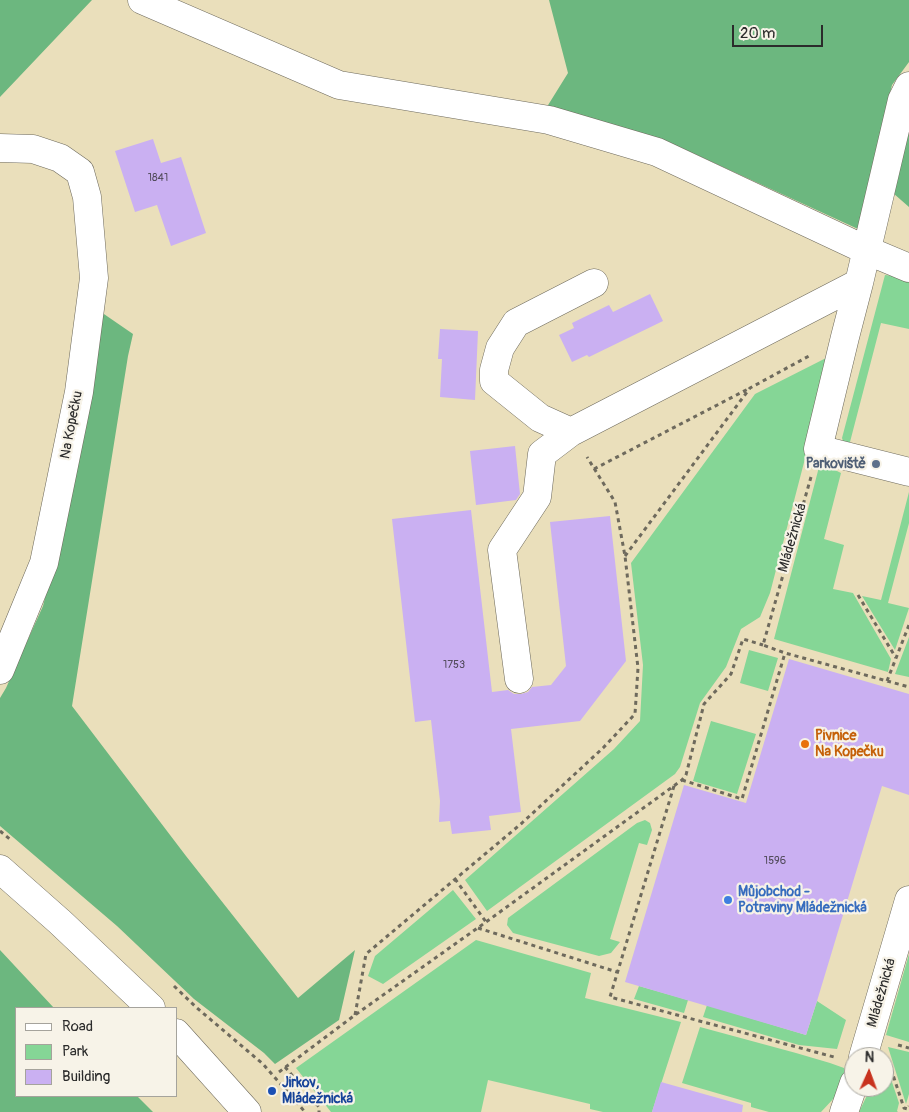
<!DOCTYPE html>
<meta charset="utf-8">
<style>
body{margin:0}
#map{position:relative;width:909px;height:1112px;overflow:hidden;background:#eadfbb;font-family:Pangolin,sans-serif}
canvas{display:block}
.legend{position:absolute;left:15px;top:1007px;width:162px;height:90px;box-sizing:border-box;background:#f7f3e8;border:1px solid #a5a39c;margin:0;padding:6px 9px;list-style:none;font-size:15px;color:#2b2b2b}
.legend li{display:flex;align-items:center;gap:10px;height:25px}
.legend b{width:25px;border:1px solid #a5a39c}
.north{position:absolute;left:844px;top:1047px;width:50px;height:50px;box-sizing:border-box;background:#f7f3e8;border:1px solid #a5a39c;border-radius:50%;rotate:2deg;font-size:14px;font-weight:700;line-height:20px;text-align:center;color:#2b2b2b}
.north::after{content:'';display:block;margin:auto;width:18px;height:22px;background:#c8321e;clip-path:polygon(50% 0,100% 100%,50% 72%,0 100%)}
.scale{position:absolute;left:732px;top:25px;width:91px;height:22px;box-sizing:border-box;border:2px solid #2b2b2b;border-top:0;padding-left:6px;font-size:15px;line-height:18px;white-space:nowrap;color:#2b2b2b;-webkit-text-stroke:4px #f7f3e8;paint-order:stroke}
</style>
<div id="map">
<canvas width="909" height="1112"></canvas>
<ul class="legend">
<li><b style="height:6px;background:#fff"></b>Road</li>
<li><b style="height:14px;background:#85d696"></b>Park</li>
<li><b style="height:14px;background:#cab0f2"></b>Building</li>
</ul>
<div class="north">N</div>
<div class="scale">20 m</div>
</div>
<script>
const context = document.querySelector('canvas').getContext('2d');
context.lineJoin = 'round';
function fill(path, color) { context.fillStyle = color; context.fill(path, 'evenodd'); }
const toPath = rows => new Path2D(rows.map(r => 'M' + r).join(''));
function strokePath(path, color, width, dash) { context.strokeStyle = color; context.lineWidth = width; context.lineCap = dash ? 'butt' : 'round'; context.setLineDash(dash || []); context.stroke(path); }
function label(font, color, halo, rows, align = 'center') {
  context.font = font + ' Pangolin,sans-serif'; context.lineWidth = 4.5; context.setLineDash([]); context.textBaseline = 'middle'; context.strokeStyle = halo; context.fillStyle = color; for (const [text, x, y, turn = 0] of rows) {
    context.save(); context.translate(x, y); context.rotate((+turn || 0) * Math.PI / 180); context.textAlign = isNaN(turn) ? turn : align; if (halo) context.strokeText(text, 0, 0); context.fillText(text, 0, 0); context.restore();
  }
}
const green = toPath([
 [885,275,909,278,909,329,881,323,850,442,847,443,843,441,842,438],
 [832,355,770,593,760,617,741,629,726,667,700,703,680,767,675,774,487,911,465,880,614,749,640,721,643,665,631,563,755,394],
 [819,467,835,470,841,473,824,539,844,545,833,589,853,593,891,659,888,672,774,639],
 [909,492,909,523,888,603,909,608,895,650,862,596,881,600],
 [909,637,909,677,895,674],
 [749,650,778,658,768,691,740,683],
 [711,721,756,734,737,794,693,781],
 [645,820,650,823,652,830,647,845,639,843,610,939,620,942,611,953,599,956,513,933,507,925,508,918,637,823],
 [453,890,476,919,383,984,368,976,375,956],
 [476,940,591,973,585,998,681,1022,652,1112,603,1112,590,1109,590,1104,488,1080,481,1112,331,1112,296,1068],
 [909,954,909,1042,886,1035],
 [639,986,688,1000,684,1013,634,999],
 [817,1001,846,1020,837,1049,799,1045,703,1017,707,1005,806,1035],
 [700,1027,796,1053,830,1063,844,1068,847,1077,835,1097,821,1112,769,1112,751,1107,751,1103,682,1083],
 [888,1047,909,1052,909,1094,906,1104],
 [884,1058,899,1103,897,1111,898,1112,859,1112,871,1087,884,1087]
]);
const forest = toPath([
 [0,0,92,0,0,97],
 [549,0,909,0,909,62,892,85,858,229,662,139,545,110,568,73],
 [909,124,909,207,893,193],
 [101,312,133,334,128,356,72,706,186,856,298,998,355,950,339,1020,275,1064,264,1053,194,999,117,926,0,826,0,698,6,688,43,606,56,554],
 [0,950,54,1008,16,1008,16,1096,137,1096,153,1112,0,1112]
]);
const building = toPath([
 [153,139,161,163,181,157,206,233,171,246,157,205,135,212,115,151],
 [650,294,663,321,589,357,587,355,572,362,559,335,574,328,572,323,609,305,613,312],
 [440,329,478,331,475,400,440,397,442,359,438,359],
 [515,446,520,494,516,500,476,505,470,451],
 [471,510,492,692,508,690,514,694,521,694,528,692,532,687,551,685,566,666,550,522,610,516,626,661,580,721,511,729,521,812,489,816,491,830,452,834,450,821,439,822,440,801,431,720,415,722,392,519],
 [789,659,909,694,909,795,882,786,817,1001,806,1035,625,982,684,785,746,803],
 [661,1082,743,1105,742,1112,652,1112]
]);
const path = toPath([
 [594,469,748,389],
 [811,477,763,645,785,653,909,687],
 [625,556,750,388,809,356],
 [858,595,896,658],
 [887,681,909,625],
 [682,780,742,799,785,653],
 [674,786,610,997,834,1057],
 [0,831,11,840],
 [455,879,486,922],
 [478,928,617,972],
 [174,986,197,1008,263,1064,305,1112],
 [355,1015,366,954,522,823,603,748,635,714,638,668,625,556,615,502,587,457],
 [898,1045,909,1048],
 [285,1067,319,1107,319,1112],
 [891,1069,904,1108,908,1109,909,1106],
 [279,1072,355,1015,486,922,682,780,686,775,704,704,731,674,743,639,763,645]
]);
const minor = toPath([
 [142,0,339,85,549,120,657,152,866,250,909,268],
 [0,148,33,149,60,158,80,172,87,197,94,278,79,392,44,563,0,670],
 [859,283,845,337,818,449,909,472],
 [571,432,540,418,494,381,494,370,500,348,516,323,594,283],
 [519,679,502,550,537,497,542,454,571,432,859,283,902,100,909,86],
 [0,869,60,922,151,1008],
 [176,1033,247,1112],
 [863,1057,909,900],
 [844,1112,854,1083]
]);
const markers = [
 [876,464,5,"#5c6f8a"],
 [805,744,5,"#e8710a"],
 [728,900,5,"#3f7fe0"],
 [272,1091,5,"#1a4fb4"]
];
const numberNames = [
 ["1841",158,178],
 ["1753",454,665],
 ["1596",775,861]
];
const streetNames = [
 ["Na Kopečku",72,425,-79],
 ["Mládežnická",793,538,-74],
 ["Mládežnická",882,993,-74]
];
const serviceNames = [
 ["Parkoviště",866,464]
];
const foodNames = [
 ["Pivnice",815,736],
 ["Na Kopečku",815,752]
];
const shopNames = [
 ["Můjobchod -",738,892],
 ["Potraviny Mládežnická",738,908]
];
const transitNames = [
 ["Jirkov,",282,1083],
 ["Mládežnická",282,1099]
];
fill(green, '#85d696');
fill(forest, '#6cb77f');
fill(building, '#cab0f2');
strokePath(minor, '#6e6a5d', 29);
strokePath(path, '#6e6a5d', 3, [4, 4]);
strokePath(minor, '#fff', 28);
for (const [x, y, r, color] of markers) { const dot = new Path2D(); dot.arc(x, y, r, 0, 2 * Math.PI); context.fillStyle = color; context.fill(dot); strokePath(dot, '#f7f3e8', 2); }
label('11px', '#534c5d', null, numberNames);
label('14px', '#2b2b2b', '#f7f3e8', streetNames);
label('bold 14px', '#4e5e75', '#f7f3e8', serviceNames, 'right');
label('bold 14px', '#c56008', '#f7f3e8', foodNames, 'left');
label('bold 14px', '#366cbe', '#f7f3e8', shopNames, 'left');
label('bold 14px', '#164399', '#f7f3e8', transitNames, 'left');
</script>
